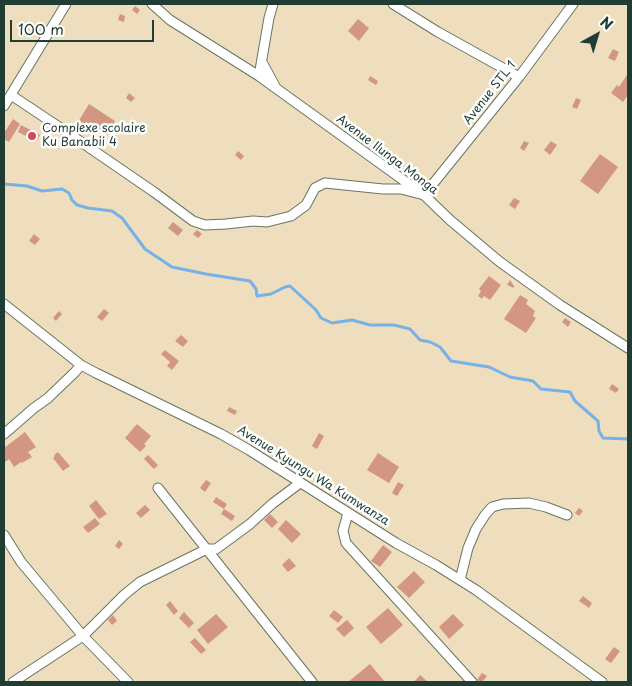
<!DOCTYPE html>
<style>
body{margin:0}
#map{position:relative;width:632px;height:686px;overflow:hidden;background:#efdebe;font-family:"Playpen Sans",sans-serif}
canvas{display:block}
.frame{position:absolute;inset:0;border:5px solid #1f3d34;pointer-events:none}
.north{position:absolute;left:572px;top:10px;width:50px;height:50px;-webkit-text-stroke:4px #fff;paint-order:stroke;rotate:39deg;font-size:14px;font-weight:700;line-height:20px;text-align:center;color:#1f3d34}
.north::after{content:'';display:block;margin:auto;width:18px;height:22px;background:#1f3d34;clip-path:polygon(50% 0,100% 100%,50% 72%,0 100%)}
.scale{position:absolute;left:10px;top:20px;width:144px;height:22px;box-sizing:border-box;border:2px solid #1f3d34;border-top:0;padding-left:6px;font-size:15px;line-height:18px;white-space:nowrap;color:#1f3d34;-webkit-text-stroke:4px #fff;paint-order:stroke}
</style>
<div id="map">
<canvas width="632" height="686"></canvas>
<div class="frame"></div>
<div class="north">N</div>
<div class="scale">100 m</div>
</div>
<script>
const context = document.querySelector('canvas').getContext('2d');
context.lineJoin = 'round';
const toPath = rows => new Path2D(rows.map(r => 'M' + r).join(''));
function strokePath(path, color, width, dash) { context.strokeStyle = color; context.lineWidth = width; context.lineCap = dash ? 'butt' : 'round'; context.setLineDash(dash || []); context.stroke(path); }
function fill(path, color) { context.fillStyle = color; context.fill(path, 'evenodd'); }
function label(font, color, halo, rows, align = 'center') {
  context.font = font + ' "Playpen Sans",sans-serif'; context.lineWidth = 5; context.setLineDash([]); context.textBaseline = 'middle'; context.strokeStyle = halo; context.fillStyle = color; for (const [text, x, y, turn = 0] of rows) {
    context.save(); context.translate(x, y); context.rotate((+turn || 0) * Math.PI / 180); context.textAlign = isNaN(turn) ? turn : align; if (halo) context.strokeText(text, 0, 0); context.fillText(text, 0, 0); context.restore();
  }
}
const stream = toPath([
 [4,184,27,186,42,191,62,189,69,193,72,200,77,205,88,208,112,211,122,218,145,249,172,267,206,274,250,281,256,289,257,296,271,294,285,287,290,286,316,310,321,318,332,323,352,320,370,325,394,325,410,329,420,340,430,342,440,347,451,361,489,367,510,377,533,381,541,389,570,392,575,401,598,421,599,431,603,438,628,439]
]);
const building = toPath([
 [135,6,140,10,137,14,132,10],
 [120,14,125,16,124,22,118,20],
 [358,19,369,28,359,41,348,31],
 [613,49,619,52,615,61,608,58],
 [627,75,628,76,628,95,623,102,611,93,617,85,619,87],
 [370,76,378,81,376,85,368,80],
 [129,93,135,98,131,102,126,98],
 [576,98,581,100,577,109,572,107],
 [89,104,115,121,107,135,93,126,90,130,78,122],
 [13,119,20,124,9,142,4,139,4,133],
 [21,125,40,135,36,141,18,132],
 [524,141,529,143,524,151,520,148],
 [551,141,557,145,550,155,544,150],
 [238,151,244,156,241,160,235,155],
 [600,154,618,167,598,194,580,181],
 [514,198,520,201,515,209,509,205],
 [173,222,183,230,178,236,168,228],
 [197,230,202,234,198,238,193,234],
 [34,234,40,239,35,245,29,241],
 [489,276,501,285,490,300,484,296,482,299,478,296,481,291,479,289],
 [510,280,514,286,514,288,507,285],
 [520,295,528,300,526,304,535,311,533,316,536,318,526,333,504,319],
 [104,309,109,313,102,321,97,317],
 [59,311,62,314,56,321,53,318],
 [565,318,571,322,568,327,562,322],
 [181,335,188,341,183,347,175,341],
 [165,350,179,361,172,370,167,366,170,362,161,354],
 [612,384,619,389,616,393,609,389],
 [229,407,237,411,235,415,227,411],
 [137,424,151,436,144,444,146,446,140,452,125,438],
 [25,432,36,447,28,452,32,457,22,463,21,462,14,467,9,459,5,462,4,461,4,448],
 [319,433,324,436,317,449,312,446],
 [58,452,70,466,63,471,53,458,55,456,54,455],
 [378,453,399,467,389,483,367,470],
 [148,455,158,465,154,469,144,459],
 [206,480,211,483,205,492,200,488],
 [398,482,404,485,397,496,392,493],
 [216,497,227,504,224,509,213,502],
 [96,500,107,514,99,519,89,506],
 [145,505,150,510,141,518,136,513],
 [579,508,583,511,579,516,575,513],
 [224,509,235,516,232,521,221,514],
 [270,514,278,522,272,528,264,520],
 [95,518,100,524,88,533,83,527],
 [286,520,301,534,292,543,278,529],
 [119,540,123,544,119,549,115,546],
 [383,545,392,552,380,567,371,561],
 [289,558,296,566,288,572,282,565],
 [414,571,425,582,409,598,397,587],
 [583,596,592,603,589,608,579,601],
 [170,601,178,611,174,615,166,605],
 [388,608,403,625,381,644,366,627],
 [334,610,343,617,338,623,329,616],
 [184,612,194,623,189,628,179,618],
 [216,614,228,627,208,644,197,630],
 [453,614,464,625,449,639,439,627],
 [113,615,117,621,112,625,108,620],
 [347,620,354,628,344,637,336,629],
 [195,638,206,650,201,654,190,642],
 [614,647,620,651,611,663,605,659],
 [370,664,385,682,348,682],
 [482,673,487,676,482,682,477,680],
 [420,675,428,682,414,682]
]);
const minor = toPath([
 [152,4,170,20,259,76,424,195,450,220,500,262,560,305,628,348],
 [393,4,438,32,519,77],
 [262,62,276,88],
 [259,76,269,18,273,4],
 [11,95,65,131,154,192,193,221,205,225,226,224,253,221,267,222,291,216,306,205,315,188,325,183,383,189,401,189,424,195,519,77,573,4],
 [4,106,66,4],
 [4,304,81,365,96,373,221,434,249,450,396,543,436,565,476,590,602,682],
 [4,434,34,408,48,398,75,372,81,365],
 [158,488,312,682],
 [348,513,343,531,346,543,472,682],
 [4,535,21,562,83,636,128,682],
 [460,580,468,548,476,529,485,515,492,507,503,504,529,503,546,507,567,515],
 [13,682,83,636,124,595,140,582,207,549,216,549,250,524,272,504,300,483]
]);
const markers = [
 [32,136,5,"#d1495b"]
];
const streetNames = [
 ["Avenue STL 1",490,93,-52],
 ["Avenue Ilunga Monga",387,155,37],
 ["Avenue Kyungu Wa Kumwanza",313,476,32]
];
const poiNames = [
 ["Complexe scolaire",42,129],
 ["Ku Banabii 4",42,143]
];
strokePath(stream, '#76b1e7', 3);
fill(building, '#d29682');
strokePath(minor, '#687564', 11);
strokePath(minor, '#fff', 9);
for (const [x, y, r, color] of markers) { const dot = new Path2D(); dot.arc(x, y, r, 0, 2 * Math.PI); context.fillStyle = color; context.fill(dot); strokePath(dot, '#fff', 2); }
label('12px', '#1f3d34', '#fff', streetNames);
label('12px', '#1f3d34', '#fff', poiNames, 'left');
</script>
